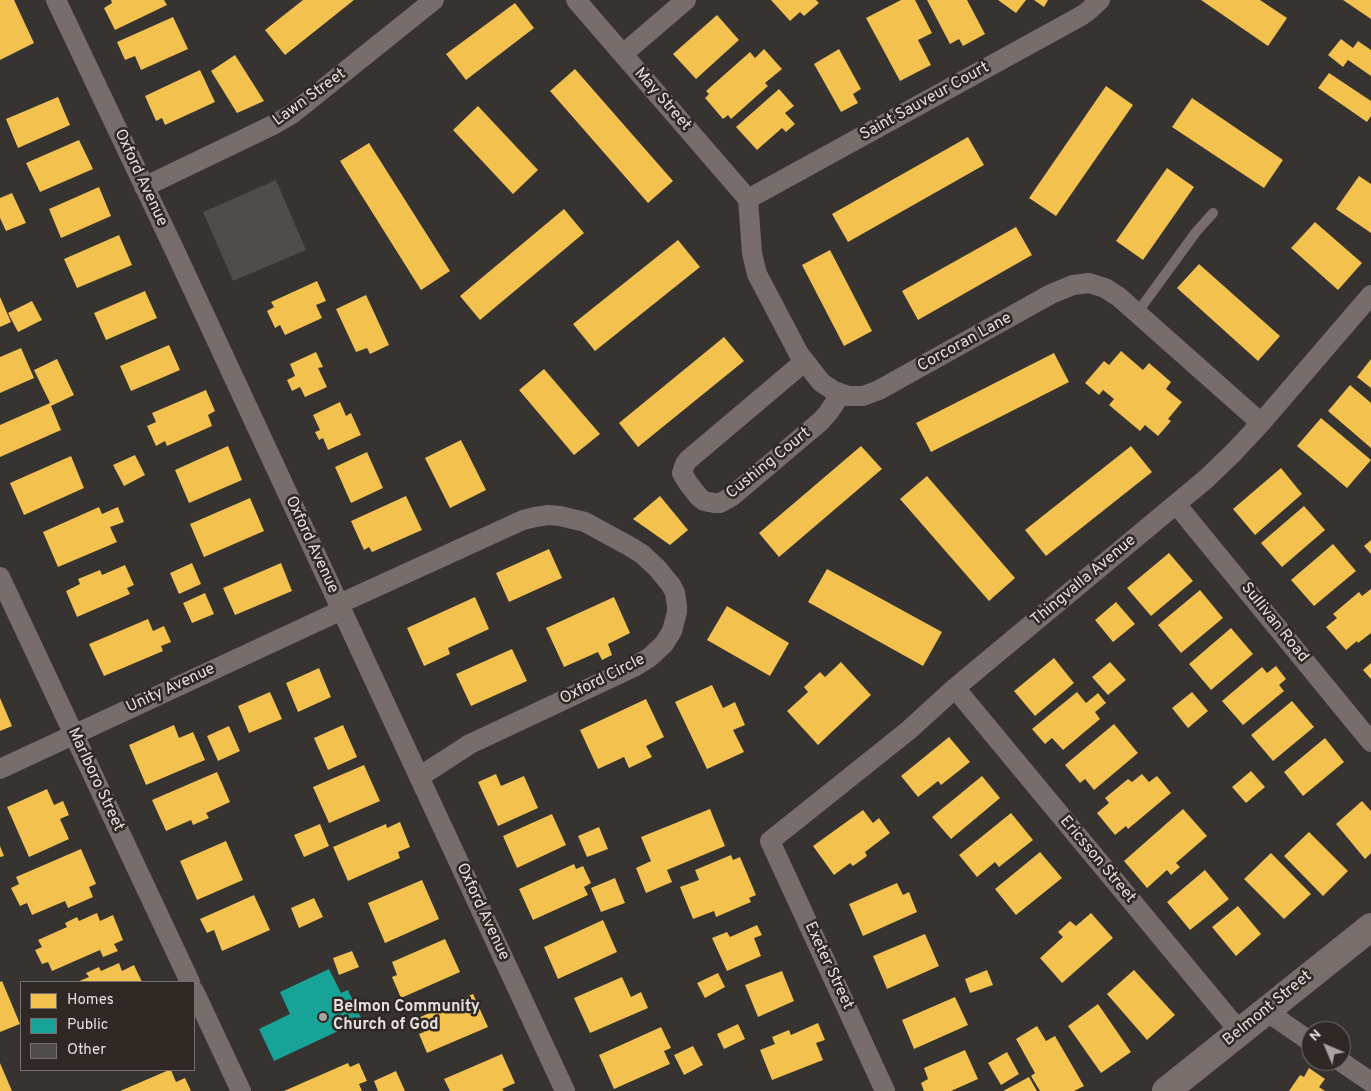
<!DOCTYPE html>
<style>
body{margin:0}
#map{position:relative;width:1371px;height:1091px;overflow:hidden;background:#373331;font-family:Overpass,sans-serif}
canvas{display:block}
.legend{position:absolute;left:20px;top:981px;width:175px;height:90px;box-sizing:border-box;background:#2f2824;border:1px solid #78726e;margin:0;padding:6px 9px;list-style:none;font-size:15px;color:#e5e0dd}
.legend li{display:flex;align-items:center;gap:10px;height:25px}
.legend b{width:25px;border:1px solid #78726e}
.north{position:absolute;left:1301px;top:1021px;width:50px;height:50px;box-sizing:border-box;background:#2f2824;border:1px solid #78726e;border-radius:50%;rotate:315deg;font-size:14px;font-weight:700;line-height:20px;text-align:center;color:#e5e0dd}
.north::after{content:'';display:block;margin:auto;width:18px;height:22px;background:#a8a3a1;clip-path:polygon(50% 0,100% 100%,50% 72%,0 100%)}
</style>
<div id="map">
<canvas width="1371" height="1091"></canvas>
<ul class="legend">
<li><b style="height:14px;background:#f2c14e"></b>Homes</li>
<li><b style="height:14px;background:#17a398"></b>Public</li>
<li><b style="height:14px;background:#4f4c4a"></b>Other</li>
</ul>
<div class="north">N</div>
</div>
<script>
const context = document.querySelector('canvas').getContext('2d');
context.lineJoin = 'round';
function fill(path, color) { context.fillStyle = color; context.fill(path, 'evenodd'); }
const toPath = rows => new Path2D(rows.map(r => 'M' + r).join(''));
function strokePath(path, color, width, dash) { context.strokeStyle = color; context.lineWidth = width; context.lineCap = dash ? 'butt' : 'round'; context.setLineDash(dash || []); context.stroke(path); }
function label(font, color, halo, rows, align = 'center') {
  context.font = font + ' Overpass,sans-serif'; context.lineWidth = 5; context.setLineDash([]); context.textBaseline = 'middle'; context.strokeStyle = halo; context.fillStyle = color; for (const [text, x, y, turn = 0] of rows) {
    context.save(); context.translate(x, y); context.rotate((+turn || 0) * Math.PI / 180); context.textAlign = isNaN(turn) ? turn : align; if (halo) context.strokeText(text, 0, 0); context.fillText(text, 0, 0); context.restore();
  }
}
const homes = toPath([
 [0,0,14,0,34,43,0,60],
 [111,0,164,0,167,5,115,30,104,8,112,3],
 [303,0,354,0,285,55,265,30],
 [771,0,816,0,819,3,804,16,800,12,790,21],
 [901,0,915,0,932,33,918,40,931,65,900,81,866,18],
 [927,0,967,0,985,34,963,46,959,39,950,44],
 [998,0,1026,0,1016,13],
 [1034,0,1048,0,1044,7],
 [1201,0,1260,0,1287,18,1268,46],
 [1343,0,1371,0,1371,19],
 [515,3,534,28,466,80,446,54],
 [717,15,739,40,696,79,673,54],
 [173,17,188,49,141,70,135,56,125,60,117,42],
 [1341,39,1353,48,1358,41,1371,50,1371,76,1348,60,1343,67,1328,55],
 [764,49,782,69,765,83,768,86,731,119,728,115,723,119,705,98,709,94,706,91,750,52,755,58],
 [839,49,861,89,853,94,858,103,841,112,814,64],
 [235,55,264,101,237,113,211,71],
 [575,69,673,181,648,203,550,91],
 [200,70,215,102,165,125,162,118,156,121,145,96],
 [1329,73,1371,101,1371,116,1367,122,1318,88],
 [1106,86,1133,105,1056,216,1029,198],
 [779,89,794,106,785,113,795,124,786,132,782,128,757,150,736,127],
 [58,97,70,125,18,148,6,119],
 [1192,98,1283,160,1264,188,1172,127],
 [478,106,538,170,513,194,453,130],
 [968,137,984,165,848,242,832,214],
 [79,140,93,169,40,192,26,163],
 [369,143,450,271,421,290,340,161],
 [1167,168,1194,187,1143,260,1116,241],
 [1359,176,1371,184,1371,233,1336,209],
 [99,187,111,216,61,238,49,209],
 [12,193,26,223,6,231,0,218,0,198],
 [564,209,584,233,480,320,460,296],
 [1315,222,1362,263,1338,290,1291,248],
 [1016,227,1032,255,918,320,902,291],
 [119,235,132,265,77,288,64,259],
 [678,240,700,267,595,351,573,324],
 [830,250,872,331,844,346,802,265],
 [1199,264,1280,336,1258,361,1177,288],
 [317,281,326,301,316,305,322,318,285,335,280,325,275,328,267,311,274,307,271,302],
 [145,291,157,318,106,340,94,313],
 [366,295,389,345,370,354,367,348,356,352,336,309],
 [0,297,11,322,0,327],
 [32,301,42,320,18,332,8,313],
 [724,337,744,361,638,447,619,423],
 [169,345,180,370,131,391,120,366],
 [21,348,34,378,0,393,0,357],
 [1121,351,1143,370,1149,363,1171,382,1166,389,1182,402,1168,419,1171,421,1158,436,1145,425,1140,431,1109,405,1114,399,1103,390,1099,395,1085,383,1104,361,1109,365],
 [316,352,323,367,318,368,327,387,305,397,300,387,292,391,287,380,295,376,290,364],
 [1054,353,1069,382,931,452,916,423],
 [57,359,74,395,51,406,61,430,0,457,0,425,50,403,34,370],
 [1371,359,1371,388,1357,377],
 [544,369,600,434,574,455,519,390],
 [1350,385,1371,403,1371,448,1328,411],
 [206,390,215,411,208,415,212,426,167,446,165,441,156,446,147,426,156,422,152,413],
 [340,402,346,416,351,413,361,435,328,450,323,438,319,440,315,432,320,430,313,415],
 [1321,418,1371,460,1347,488,1297,446],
 [461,440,486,490,450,508,425,458],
 [228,446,242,480,189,503,175,470],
 [861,446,882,469,779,557,759,533],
 [1131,446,1152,472,1046,556,1025,530],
 [367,452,383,488,351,503,335,467],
 [135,455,145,475,124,486,113,465],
 [71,456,84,488,24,515,10,483],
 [1281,468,1302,494,1255,535,1233,509],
 [927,476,1015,578,989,601,900,499],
 [406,496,422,530,372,552,369,547,364,550,351,521],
 [660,496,688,530,670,545,633,519],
 [250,498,264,531,204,557,190,524],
 [1304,506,1325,530,1282,567,1261,543],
 [99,507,102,514,118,507,124,522,110,527,117,542,58,567,43,532],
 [1371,540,1371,554,1364,546],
 [1333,544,1356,571,1314,606,1291,580],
 [549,549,562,578,509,602,496,573],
 [1169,553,1193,581,1151,616,1127,588],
 [192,563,201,584,179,594,170,573],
 [281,563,292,591,235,615,223,588],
 [125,565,134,585,127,588,130,594,77,617,66,591,80,584,78,579,100,570,102,575],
 [827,569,942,632,923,666,808,602],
 [1371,589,1371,633,1358,643,1357,641,1346,650,1326,627,1337,618,1333,614,1359,592,1362,596],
 [1200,590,1223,618,1181,653,1158,625],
 [205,593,214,614,192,623,183,603],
 [475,597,489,629,448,648,450,654,424,666,407,628],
 [614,597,630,633,608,644,612,655,602,660,598,652,564,667,546,628],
 [1116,602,1135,624,1113,642,1095,620],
 [727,606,789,643,770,676,707,640],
 [148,619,153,631,164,626,171,642,161,646,163,651,104,676,89,644],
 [1231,628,1253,654,1211,690,1189,664],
 [512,649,527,681,471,706,456,674],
 [1054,658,1074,683,1035,716,1014,691],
 [841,662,871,695,818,745,787,711,808,692,804,687,820,672,825,677],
 [1110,662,1126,680,1108,695,1092,677],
 [1371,663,1371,679,1363,670],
 [1276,666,1286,679,1279,685,1284,691,1243,725,1222,701,1262,667,1267,673],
 [319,668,331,697,298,712,286,683],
 [712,685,723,708,735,702,745,725,733,730,744,752,707,769,675,702],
 [270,692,282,719,249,733,238,706],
 [1077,692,1086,703,1098,693,1106,703,1095,712,1100,719,1063,750,1052,738,1045,744,1032,729],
 [1192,692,1208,711,1188,728,1172,708],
 [0,698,12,726,0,731],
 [646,699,664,737,646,746,652,757,629,768,624,757,598,769,580,730],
 [1292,701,1314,727,1273,761,1251,735],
 [1114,724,1138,753,1094,790,1085,779,1080,783,1065,765],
 [174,725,179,738,193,732,205,760,146,785,129,745],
 [343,725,357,757,328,770,314,738],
 [229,726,240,751,218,761,207,736],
 [949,737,970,762,941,785,938,781,918,797,901,776],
 [1325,738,1344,762,1303,796,1284,772],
 [364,765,380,801,329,823,313,787],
 [1251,771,1265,787,1246,803,1232,787],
 [217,772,230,802,206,813,209,818,193,825,191,820,166,831,152,800],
 [496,774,501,786,524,776,538,808,498,826,478,782],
 [1142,774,1149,782,1157,776,1171,793,1128,829,1126,826,1115,835,1097,813,1109,803,1105,798,1128,779,1132,782],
 [982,776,1000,798,951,839,932,817],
 [47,789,54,805,63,801,69,815,60,819,69,839,29,857,7,807],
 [1362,801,1371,811,1371,853,1365,859,1336,824],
 [710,809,725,846,667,870,672,882,646,893,636,868,651,861,641,837],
 [1183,809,1207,836,1176,863,1180,867,1171,875,1167,870,1147,888,1124,861],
 [863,810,873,823,879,818,890,833,865,852,867,856,853,866,850,863,834,875,813,846],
 [1011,813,1033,840,999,867,995,862,977,877,959,855],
 [552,814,566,845,517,868,503,836],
 [400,822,410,847,398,852,400,858,348,881,333,847,386,824,387,828],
 [320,824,329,846,304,857,294,835],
 [599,827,608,849,587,857,578,836],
 [1309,832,1348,871,1323,896,1284,856],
 [226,841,243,880,197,900,180,861],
 [0,846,4,856,0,857],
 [81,849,96,884,89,887,93,897,68,908,65,901,32,915,27,903,20,906,11,888,19,884,16,877],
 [1040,852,1062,878,1016,915,995,889],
 [1271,853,1311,894,1284,919,1244,879],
 [731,855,733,860,740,857,756,895,749,898,751,902,716,917,714,911,693,919,680,887,699,880,695,870],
 [574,864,576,869,583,866,591,883,584,887,588,895,533,920,519,889],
 [1205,870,1229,899,1190,930,1167,902],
 [615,878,625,903,601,912,591,888],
 [422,880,439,919,385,943,368,903],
 [897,883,903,895,909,892,917,912,863,936,849,904],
 [254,895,270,930,222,951,214,930,207,933,200,919],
 [314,898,323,917,299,928,291,908],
 [1238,906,1261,934,1236,956,1212,927],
 [97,913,100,921,113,915,123,940,114,944,118,951,103,957,100,950,52,971,48,962,42,964,35,950,42,947,38,940,67,927,65,923,77,917,79,921],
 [1091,913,1113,938,1062,983,1040,958,1063,937,1058,932,1070,921,1076,926],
 [603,920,617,952,558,979,544,947],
 [757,925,762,935,754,938,761,956,727,971,712,938,727,932,730,937],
 [925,934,939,966,887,989,873,956],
 [445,939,460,972,401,998,392,977,397,975,392,962],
 [352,951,359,967,339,975,333,958],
 [119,963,122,971,134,965,142,982,77,982,89,977,86,973,99,967,101,971],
 [987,970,993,985,970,993,965,979],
 [1134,970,1175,1015,1147,1040,1107,994],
 [782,971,794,1001,758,1017,745,985],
 [718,973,725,987,705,998,697,983],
 [622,977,631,997,641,992,648,1008,590,1033,574,998],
 [2,981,20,1024,0,1032,0,982],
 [473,994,488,1027,427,1053,419,1034,424,1032,418,1018],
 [955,997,968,1025,914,1049,902,1020],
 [1098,1004,1131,1052,1101,1073,1068,1026],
 [818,1023,825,1040,816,1043,823,1060,772,1080,760,1050,775,1044,772,1037,789,1030,791,1035],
 [738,1024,745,1039,724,1049,717,1034],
 [1037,1026,1046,1041,1055,1036,1084,1086,1074,1091,1040,1091,1031,1076,1035,1073,1016,1039],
 [661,1027,671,1048,664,1051,670,1064,614,1089,599,1055],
 [693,1046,703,1065,684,1075,674,1055],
 [965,1050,978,1079,951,1091,924,1091,921,1083,928,1079,924,1068],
 [1007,1052,1019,1074,1001,1085,988,1063],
 [502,1054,515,1083,502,1089,504,1091,450,1091,444,1079],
 [0,1063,12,1091,0,1091],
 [348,1063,350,1067,359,1063,367,1081,359,1084,362,1091,284,1091],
 [1309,1068,1325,1079,1319,1087,1325,1091,1289,1091,1300,1075,1304,1077],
 [169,1070,171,1070,176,1082,185,1078,191,1091,120,1091],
 [396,1071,405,1091,378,1091,374,1081],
 [1029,1077,1037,1091,1003,1091]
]);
const public = toPath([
 [329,969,341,993,348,990,362,1020,274,1061,259,1029,290,1014,280,992]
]);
const building = toPath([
 [276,180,306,250,233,281,203,212]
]);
const lane = toPath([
 [1137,313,1196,232,1213,213]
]);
const street = toPath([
 [56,0,175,251,565,1091],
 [576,0,748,199],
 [623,54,686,0],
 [144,187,275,124,292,114,434,0],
 [748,199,752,253,757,274,799,354,817,377,822,383,834,391,848,396,863,396,879,390,1051,294,1073,285,1089,283,1105,288,1119,297,1261,423],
 [748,199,1081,16,1087,12,1100,0],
 [804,362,688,460,685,464,682,473,688,483,699,497,704,501,714,503,720,503,731,497,821,421,828,413,841,394],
 [1176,504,1371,742],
 [0,577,190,982],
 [339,604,523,520,535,517,548,515,560,516,585,522,629,546,642,554,657,568,671,585,675,593,677,606,677,612,672,631,664,644,650,657,634,667,470,744,419,777],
 [955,688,1240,1032],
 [0,769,342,610],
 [194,991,241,1091],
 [1266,1011,1311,1042],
 [1340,1061,1371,1082],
 [885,1091,770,841,909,730,955,688,1206,479,1234,452,1261,423,1371,295]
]);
const primary = toPath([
 [1166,1091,1371,927]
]);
const markers = [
 [323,1017,5,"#a8a3a1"]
];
const streetNames = [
 ["Lawn Street",310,98,-36],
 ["May Street",662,100,49],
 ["Saint Sauveur Court",925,102,-29],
 ["Oxford Avenue",140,178,65],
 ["Corcoran Lane",965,343,-29],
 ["Cushing Court",769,464,-39],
 ["Oxford Avenue",311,545,65],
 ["Thingvalla Avenue",1084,581,-40],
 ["Sullivan Road",1274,623,51],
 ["Oxford Circle",603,680,-27],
 ["Unity Avenue",171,689,-25],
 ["Marlboro Street",95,780,65],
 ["Ericsson Street",1097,860,50],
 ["Oxford Avenue",482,912,65],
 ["Exeter Street",828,966,65],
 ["Belmont Street",1268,1009,-39]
];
const poiNames = [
 ["Belmon Community",333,1008],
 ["Church of God",333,1026]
];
fill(homes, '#f2c14e');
fill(public, '#17a398');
fill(building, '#4f4c4a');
strokePath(lane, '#776d6b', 10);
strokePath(street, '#776d6b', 20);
strokePath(primary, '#786e6b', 28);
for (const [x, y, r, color] of markers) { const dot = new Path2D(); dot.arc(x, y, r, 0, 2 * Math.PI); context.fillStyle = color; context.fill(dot); strokePath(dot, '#2f2824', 2); }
label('16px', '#e5e0dd', '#2f2824', streetNames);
label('bold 16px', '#e5e0dd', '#2f2824', poiNames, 'left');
</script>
